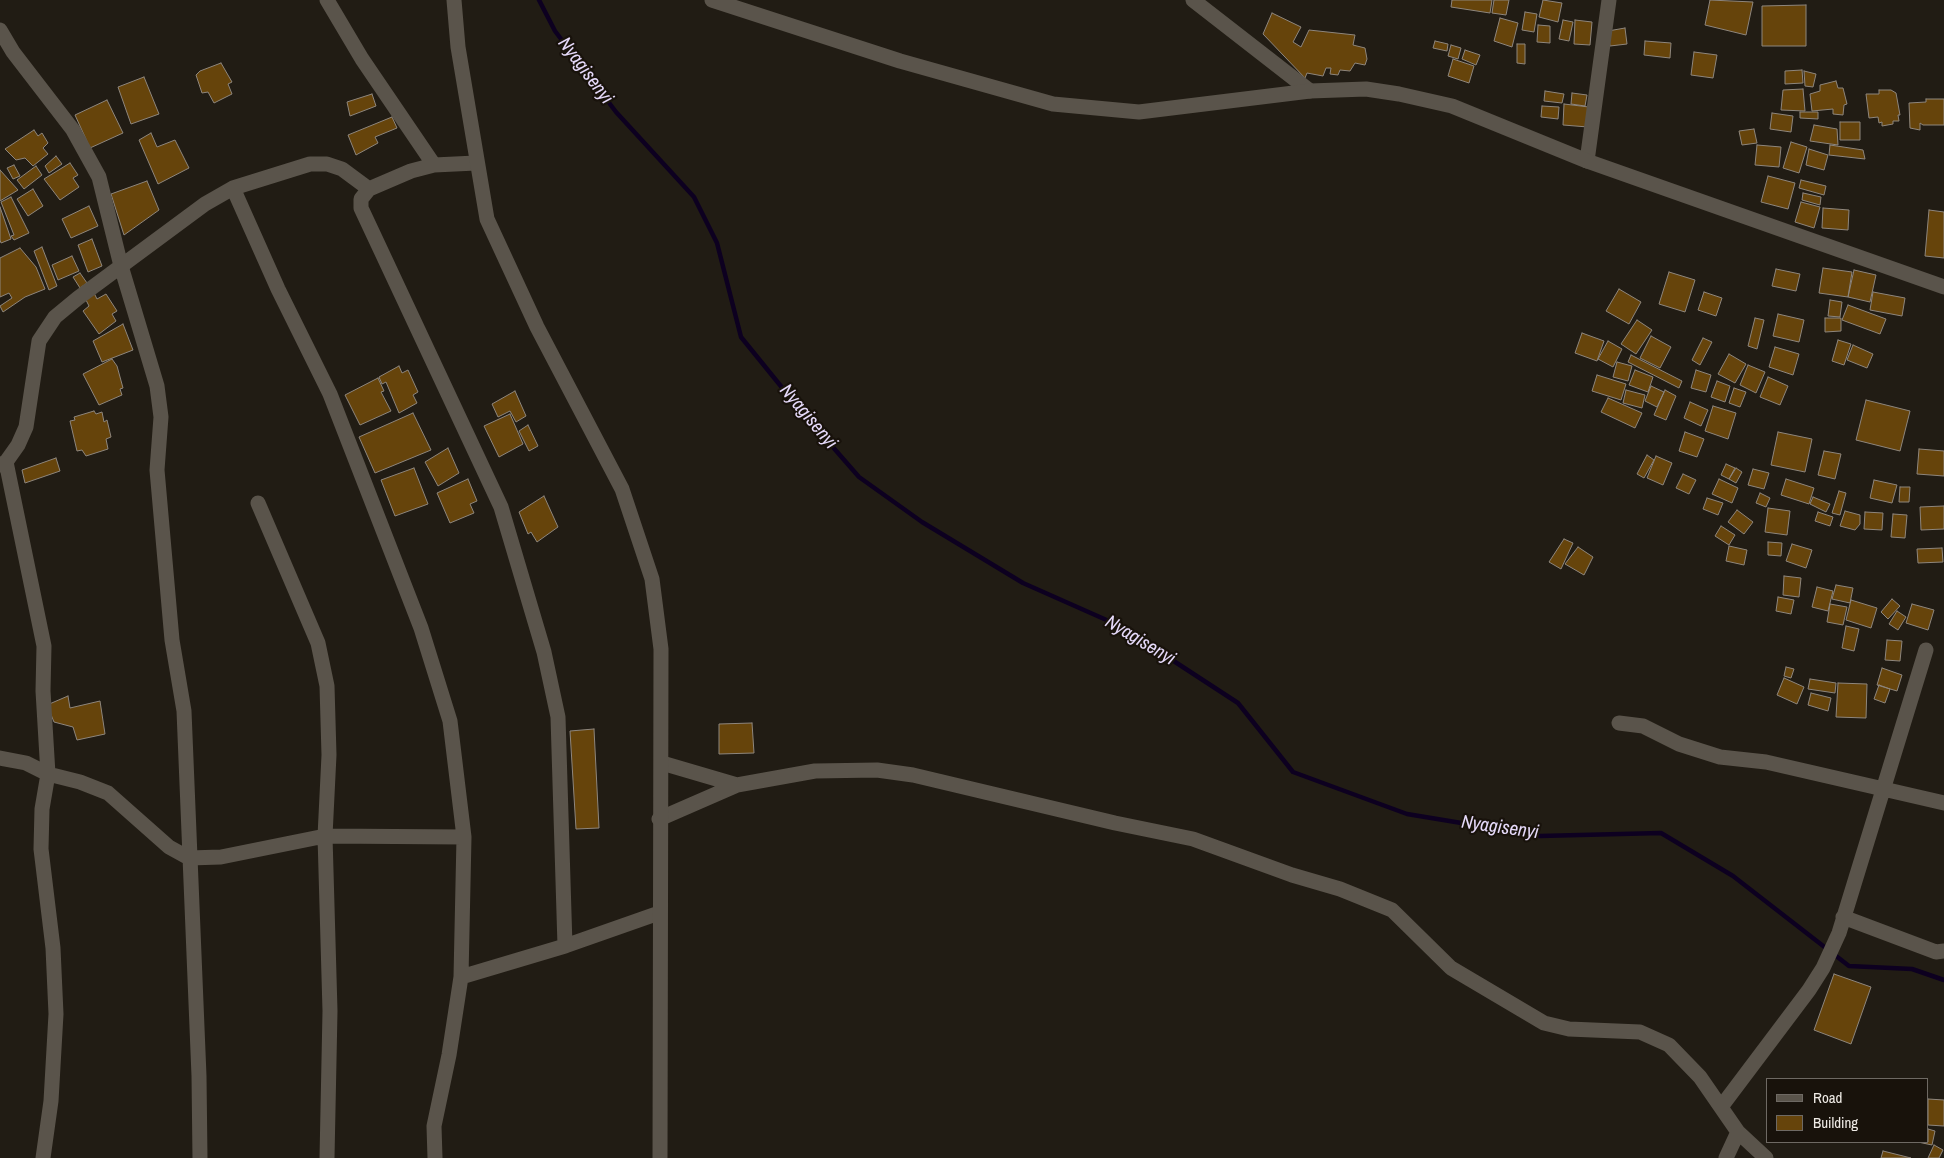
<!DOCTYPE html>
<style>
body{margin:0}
#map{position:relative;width:1944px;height:1158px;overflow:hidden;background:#211c14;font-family:"Archivo Narrow",sans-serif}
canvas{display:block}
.legend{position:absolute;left:1766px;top:1078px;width:162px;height:65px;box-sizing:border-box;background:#18120b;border:1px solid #6e6963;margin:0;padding:6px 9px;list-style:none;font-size:15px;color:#efebe6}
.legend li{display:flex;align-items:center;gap:10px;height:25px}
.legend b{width:25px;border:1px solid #6e6963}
</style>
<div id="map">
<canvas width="1944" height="1158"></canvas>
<ul class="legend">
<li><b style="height:6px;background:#5a544b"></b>Road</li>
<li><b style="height:14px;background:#66440b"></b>Building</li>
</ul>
</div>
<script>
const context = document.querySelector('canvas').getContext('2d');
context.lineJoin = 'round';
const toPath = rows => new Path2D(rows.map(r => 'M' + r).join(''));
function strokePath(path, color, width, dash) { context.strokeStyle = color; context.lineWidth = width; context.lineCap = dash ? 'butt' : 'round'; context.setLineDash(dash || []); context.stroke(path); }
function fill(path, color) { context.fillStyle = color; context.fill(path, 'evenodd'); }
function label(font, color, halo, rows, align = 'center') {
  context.font = font + ' "Archivo Narrow",sans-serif'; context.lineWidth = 4.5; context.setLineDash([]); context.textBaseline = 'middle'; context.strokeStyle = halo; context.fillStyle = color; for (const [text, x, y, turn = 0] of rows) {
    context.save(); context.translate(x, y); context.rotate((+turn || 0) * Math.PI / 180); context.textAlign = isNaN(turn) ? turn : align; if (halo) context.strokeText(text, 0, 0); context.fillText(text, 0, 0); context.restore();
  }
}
const stream = toPath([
 [539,0,555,31,616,112,694,197,717,243,741,337,797,406,859,477,922,522,1023,583,1120,626,1238,703,1293,772,1407,814,1540,836,1661,833,1733,876,1849,966,1912,969,1944,980]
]);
const building = toPath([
 [1452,0,1492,0,1490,13,1451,7,1452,0],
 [1494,0,1509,0,1506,15,1492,13,1494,0],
 [1543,0,1562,3,1558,22,1539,17,1543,0],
 [1710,0,1753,2,1746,35,1705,25,1710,0],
 [1806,5,1806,46,1762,46,1762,6,1806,5],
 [1525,12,1537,14,1534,32,1522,30,1525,12],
 [1272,13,1301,27,1293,42,1301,47,1309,30,1355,35,1353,45,1365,48,1367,59,1365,65,1355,63,1350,71,1340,70,1338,75,1330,74,1331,68,1326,68,1323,76,1307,73,1305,78,1263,34,1272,13],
 [1500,18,1518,23,1512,47,1494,41,1500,18],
 [1563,20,1573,22,1569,41,1559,39,1563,20],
 [1575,20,1592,22,1590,45,1574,44,1575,20],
 [1538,25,1550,26,1550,43,1537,42,1538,25],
 [1625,28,1627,44,1610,46,1608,31,1625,28],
 [1435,41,1448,44,1447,51,1433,48,1435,41],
 [1645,41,1671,43,1670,58,1644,55,1645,41],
 [1517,44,1525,44,1525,64,1517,63,1517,44],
 [1451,45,1461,48,1458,59,1448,56,1451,45],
 [1465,50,1480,55,1476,65,1462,59,1465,50],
 [1694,52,1717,55,1713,78,1691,75,1694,52],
 [1453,59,1474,66,1469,83,1448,76,1453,59],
 [221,63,232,82,228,84,232,94,214,103,208,92,202,93,196,75,200,71,221,63],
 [1802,70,1803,83,1785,84,1785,71,1802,70],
 [1804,71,1816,74,1813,87,1805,86,1804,71],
 [144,77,159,114,131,124,118,87,144,77],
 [1836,81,1838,88,1843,88,1847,104,1844,105,1843,115,1833,114,1833,109,1812,111,1810,94,1820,91,1820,85,1836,81],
 [1803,89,1805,111,1781,110,1783,90,1803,89],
 [1879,90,1891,90,1896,93,1900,115,1898,115,1899,121,1893,121,1893,124,1882,126,1882,122,1879,123,1878,117,1869,118,1866,94,1879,94,1879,90],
 [1545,91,1564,94,1562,103,1544,101,1545,91],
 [1572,93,1587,95,1585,106,1571,104,1572,93],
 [372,94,376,106,350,116,347,102,372,94],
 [1926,99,1944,99,1944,125,1923,125,1920,123,1920,130,1910,128,1909,103,1926,102,1926,99],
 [107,100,123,133,90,148,75,115,107,100],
 [1564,104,1589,107,1588,127,1563,125,1564,104],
 [1542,106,1559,107,1558,119,1541,117,1542,106],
 [1800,112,1818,112,1818,119,1800,118,1800,112],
 [1772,113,1793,116,1791,132,1770,129,1772,113],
 [392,117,397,128,375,137,378,143,356,155,348,135,392,117],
 [1840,122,1860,122,1860,140,1840,140,1840,122],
 [1814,125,1837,129,1838,145,1810,141,1814,125],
 [1754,129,1757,143,1742,145,1739,131,1754,129],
 [34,130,38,136,42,133,48,143,43,148,48,154,33,166,25,158,16,160,5,149,34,130],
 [151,133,157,147,175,140,189,168,158,184,139,140,151,133],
 [1791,142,1807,147,1799,173,1783,168,1791,142],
 [1757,145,1781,147,1779,167,1755,165,1757,145],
 [1830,145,1863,150,1865,159,1829,155,1830,145],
 [1809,149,1828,155,1824,170,1806,165,1809,149],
 [56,156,62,164,49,173,45,166,56,156],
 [70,163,78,175,73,178,79,187,60,200,44,179,70,163],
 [14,165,20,176,13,179,7,168,14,165],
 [36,166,42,175,24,189,17,180,36,166],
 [0,170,18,190,0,201,0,170],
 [1768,176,1795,183,1788,209,1761,202,1768,176],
 [1801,180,1826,186,1824,195,1799,188,1801,180],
 [147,181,159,210,124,235,111,194,147,181],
 [33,189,43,206,28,216,17,199,33,189],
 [1803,193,1821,197,1820,205,1802,200,1803,193],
 [11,197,29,233,14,240,11,236,14,235,1,202,11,197],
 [1801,202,1820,207,1814,228,1795,222,1801,202],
 [89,206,98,226,71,238,62,219,89,206],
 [0,207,11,239,1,243,0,240,0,207],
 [1823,208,1849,210,1848,230,1822,228,1823,208],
 [1929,210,1944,212,1944,258,1925,256,1929,210],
 [92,239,102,266,88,272,78,245,92,239],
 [42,247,57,286,49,290,34,251,42,247],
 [20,248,36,267,45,289,25,297,3,312,0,306,12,298,9,293,0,297,0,258,20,248],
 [72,256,79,271,58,280,52,265,72,256],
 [1823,268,1852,272,1848,297,1819,293,1823,268],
 [1776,269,1800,274,1796,291,1772,286,1776,269],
 [1854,270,1876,275,1870,302,1848,297,1854,270],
 [1669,272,1695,280,1685,312,1659,304,1669,272],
 [80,273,87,283,80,288,73,277,80,273],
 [1619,289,1641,302,1629,324,1606,311,1619,289],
 [1704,292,1722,298,1716,316,1698,310,1704,292],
 [1873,292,1905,298,1902,316,1870,310,1873,292],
 [94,293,97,299,106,294,117,311,112,314,116,321,99,334,83,311,89,306,86,300,94,293],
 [1830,300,1842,302,1840,317,1828,316,1830,300],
 [1848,305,1886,319,1880,334,1842,320,1848,305],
 [1778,314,1804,320,1799,342,1773,336,1778,314],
 [1755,318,1764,320,1757,349,1748,346,1755,318],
 [1825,318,1841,318,1841,331,1825,332,1825,318],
 [1637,320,1652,330,1636,354,1621,344,1637,320],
 [123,324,133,350,102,362,93,341,123,324],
 [1582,333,1604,341,1597,361,1575,353,1582,333],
 [1651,336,1671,347,1660,368,1640,358,1651,336],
 [1703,338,1712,342,1700,365,1692,360,1703,338],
 [1838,340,1851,344,1844,365,1832,361,1838,340],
 [1608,341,1622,349,1613,367,1598,359,1608,341],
 [1853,345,1873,354,1867,368,1847,360,1853,345],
 [1775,347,1799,354,1793,375,1769,367,1775,347],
 [1729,354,1746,364,1735,383,1718,374,1729,354],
 [1631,355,1682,381,1679,388,1628,362,1631,355],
 [112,359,117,366,123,388,120,389,122,395,99,405,83,374,112,359],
 [1617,362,1632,366,1628,381,1613,377,1617,362],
 [1748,365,1765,372,1756,393,1740,385,1748,365],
 [399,366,402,373,408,370,418,392,413,395,417,403,399,413,386,382,382,384,379,377,399,366],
 [1635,370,1653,377,1648,392,1629,385,1635,370],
 [1696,370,1711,375,1706,392,1691,388,1696,370],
 [1597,375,1626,384,1621,400,1592,391,1597,375],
 [1768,377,1788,386,1780,405,1760,397,1768,377],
 [378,378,384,391,381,392,391,411,360,425,345,395,378,378],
 [1717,381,1730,386,1725,402,1711,397,1717,381],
 [1651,386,1664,392,1657,407,1645,401,1651,386],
 [1734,388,1746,392,1740,407,1729,403,1734,388],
 [1626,390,1645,395,1642,408,1623,403,1626,390],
 [1665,390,1676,396,1666,420,1654,415,1665,390],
 [515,391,526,416,516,422,510,411,498,417,492,404,515,391],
 [1608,398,1642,413,1635,428,1601,412,1608,398],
 [1866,400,1910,411,1900,451,1856,440,1866,400],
 [1690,402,1708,410,1701,426,1684,418,1690,402],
 [1713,406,1736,413,1728,439,1705,431,1713,406],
 [94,411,96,414,102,412,104,422,107,420,111,437,106,439,108,449,86,456,82,450,77,451,70,421,75,420,74,417,94,411],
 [413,413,431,450,375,473,359,437,413,413],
 [510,414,523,444,499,457,484,426,510,414],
 [528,425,538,446,529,451,519,431,528,425],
 [1685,432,1704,439,1697,457,1679,451,1685,432],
 [1778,432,1812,439,1805,472,1771,465,1778,432],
 [448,448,459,473,438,486,425,462,448,448],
 [1919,449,1944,451,1944,476,1917,474,1919,449],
 [1824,451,1841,454,1835,479,1818,475,1824,451],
 [1647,455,1654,460,1644,478,1637,474,1647,455],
 [1656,456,1672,463,1663,485,1647,478,1656,456],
 [56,458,60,471,25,483,22,470,56,458],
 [1726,464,1735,468,1729,479,1721,475,1726,464],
 [414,468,428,504,395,516,381,480,414,468],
 [1736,468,1742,472,1736,483,1729,479,1736,468],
 [1753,469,1769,473,1764,489,1748,485,1753,469],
 [1683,474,1696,480,1689,494,1676,488,1683,474],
 [468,479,477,501,470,504,474,513,450,523,437,493,468,479],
 [1719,479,1738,488,1732,503,1712,494,1719,479],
 [1786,479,1814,488,1809,504,1781,495,1786,479],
 [1874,480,1897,485,1892,503,1870,498,1874,480],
 [1900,487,1910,487,1909,502,1899,502,1900,487],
 [1839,491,1846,493,1840,515,1832,513,1839,491],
 [1760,493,1770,498,1766,507,1756,503,1760,493],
 [544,496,558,527,537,542,531,532,528,534,519,512,544,496],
 [1813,497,1830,504,1826,512,1810,504,1813,497],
 [1707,498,1723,503,1718,515,1703,509,1707,498],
 [1944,506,1944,529,1921,530,1920,507,1944,506],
 [1768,508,1790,511,1787,535,1765,532,1768,508],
 [1737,510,1753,522,1744,534,1728,522,1737,510],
 [1845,511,1860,515,1860,524,1855,530,1840,526,1845,511],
 [1818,512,1833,517,1830,526,1815,521,1818,512],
 [1865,512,1883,513,1882,530,1864,529,1865,512],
 [1893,514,1907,515,1905,538,1891,537,1893,514],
 [1721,526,1735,535,1729,545,1715,536,1721,526],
 [1564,539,1573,543,1561,569,1549,562,1564,539],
 [1768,542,1782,543,1781,556,1768,555,1768,542],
 [1792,544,1812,550,1806,568,1786,561,1792,544],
 [1729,546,1747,550,1744,565,1726,561,1729,546],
 [1578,547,1593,557,1584,575,1565,564,1578,547],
 [1942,548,1943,562,1918,563,1917,549,1942,548],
 [1784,576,1801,578,1799,597,1783,595,1784,576],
 [1836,585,1853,588,1850,603,1832,599,1836,585],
 [1817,587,1833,591,1828,611,1812,607,1817,587],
 [1778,597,1794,600,1791,614,1776,611,1778,597],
 [1892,599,1900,606,1888,619,1881,612,1892,599],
 [1851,600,1877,608,1871,628,1846,620,1851,600],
 [1830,604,1847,607,1843,625,1827,622,1830,604],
 [1912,604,1934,610,1928,630,1906,623,1912,604],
 [1897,611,1906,617,1898,630,1889,624,1897,611],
 [1846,626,1859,629,1854,651,1842,648,1846,626],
 [1887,640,1902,641,1900,661,1885,660,1887,640],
 [1786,667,1794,669,1791,678,1784,676,1786,667],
 [1882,668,1902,675,1897,691,1877,685,1882,668],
 [1784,678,1804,687,1797,704,1777,695,1784,678],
 [1810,679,1836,683,1835,693,1808,689,1810,679],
 [1838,683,1867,684,1866,718,1836,717,1838,683],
 [1879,685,1890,689,1885,703,1874,699,1879,685],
 [1811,693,1831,698,1828,711,1808,705,1811,693],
 [68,696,70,708,100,701,105,734,77,740,73,727,54,722,47,705,68,696],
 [752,723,754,753,719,754,719,724,752,723],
 [594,729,599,828,576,829,570,731,594,729],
 [1834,974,1871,987,1851,1044,1814,1030,1834,974],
 [1928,1099,1944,1100,1944,1126,1928,1125,1928,1099],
 [1928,1129,1935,1131,1932,1145,1918,1142,1928,1142,1928,1129],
 [1934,1145,1943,1150,1939,1158,1928,1158,1934,1145],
 [1883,1151,1911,1158,1881,1158,1883,1151]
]);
const street = toPath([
 [327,0,362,59,434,165],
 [1193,0,1310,91],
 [0,30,13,52,73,130,99,177,121,266,157,386,161,417,157,470,172,640,184,711,199,1076,200,1158],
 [1587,161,1609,0],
 [476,163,434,165,411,171,369,189,361,199,361,208,501,507,544,652,558,717,565,946],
 [233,188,278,289,330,394,421,628,450,721,464,837,461,977,449,1055,434,1126,435,1158],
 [6,462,44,646,43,691,48,774,42,809,41,849,53,948,56,1014,51,1101,43,1158],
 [0,465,6,462,18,445,26,427,39,341,55,317,78,298,205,204,233,188,310,164,327,164,342,169,369,189],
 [258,503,318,643,327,686,329,755,325,836,330,1011,327,1158],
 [1619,723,1643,726,1679,744,1720,757,1766,762,1944,803],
 [0,758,26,763,48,774,80,782,108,793,169,847,189,858,221,857,325,836,464,837],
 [662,763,737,785],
 [659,819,737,785,815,771,877,770,913,775,1115,823,1193,839,1292,875,1340,889,1392,910,1451,968,1544,1023,1569,1029,1640,1032,1669,1045,1700,1077,1738,1132,1766,1158],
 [1843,917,1936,952,1944,951],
 [461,977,565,946,659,913],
 [1721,1107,1809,990,1823,968,1839,933,1926,650],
 [1726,1158,1738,1132]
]);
const secondary = toPath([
 [454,0,458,47,487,219,537,327,622,489,652,579,661,649,660,1158],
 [712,0,900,61,1053,104,1139,112,1310,91,1366,89,1399,94,1452,106,1587,161,1944,287]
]);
const waterNames = [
 ["Nyagisenyi",585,71,53],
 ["Nyagisenyi",808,417,50],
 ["Nyagisenyi",1140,641,31],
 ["Nyagisenyi",1500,828,8]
];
strokePath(stream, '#0d0020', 4.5);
fill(building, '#66440b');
strokePath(building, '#8e867d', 1);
strokePath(street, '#5a544b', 15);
strokePath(secondary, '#5a544b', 15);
label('italic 19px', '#e6dafa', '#18120b', waterNames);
</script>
